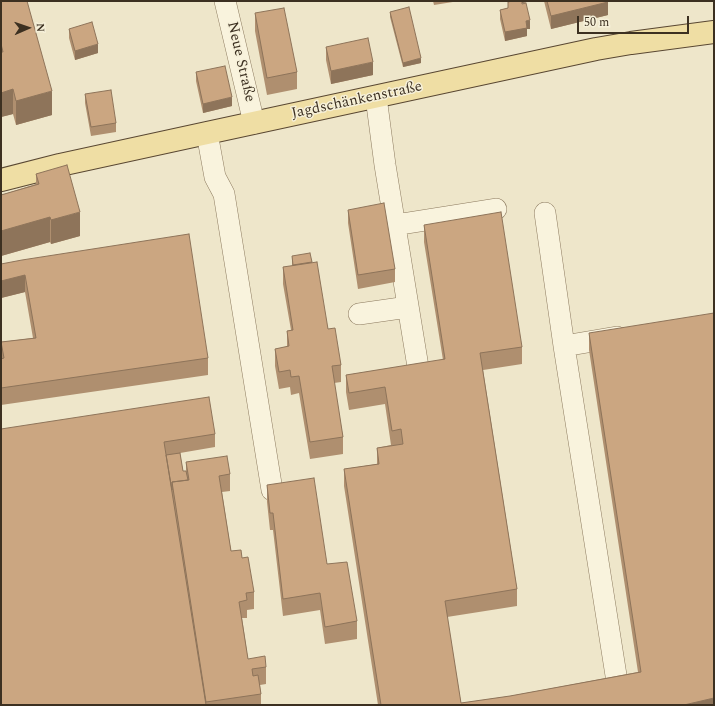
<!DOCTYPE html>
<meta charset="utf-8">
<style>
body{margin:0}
#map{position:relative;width:715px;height:706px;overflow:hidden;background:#eee6ca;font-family:Spectral,serif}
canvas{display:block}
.frame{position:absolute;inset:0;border:2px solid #3c3021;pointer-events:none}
.north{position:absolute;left:8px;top:8px;width:40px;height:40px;-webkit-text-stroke:3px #f6f0d9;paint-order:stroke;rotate:88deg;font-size:11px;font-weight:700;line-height:16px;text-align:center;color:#3c3021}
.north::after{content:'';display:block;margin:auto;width:14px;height:18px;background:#3c3021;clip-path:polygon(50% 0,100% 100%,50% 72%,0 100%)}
.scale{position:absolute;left:577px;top:16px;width:112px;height:18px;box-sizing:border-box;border:2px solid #3c3021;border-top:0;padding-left:5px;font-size:12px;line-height:14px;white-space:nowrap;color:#3c3021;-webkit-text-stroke:3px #f6f0d9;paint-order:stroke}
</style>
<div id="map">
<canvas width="715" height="706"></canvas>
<div class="frame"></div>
<div class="north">N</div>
<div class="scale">50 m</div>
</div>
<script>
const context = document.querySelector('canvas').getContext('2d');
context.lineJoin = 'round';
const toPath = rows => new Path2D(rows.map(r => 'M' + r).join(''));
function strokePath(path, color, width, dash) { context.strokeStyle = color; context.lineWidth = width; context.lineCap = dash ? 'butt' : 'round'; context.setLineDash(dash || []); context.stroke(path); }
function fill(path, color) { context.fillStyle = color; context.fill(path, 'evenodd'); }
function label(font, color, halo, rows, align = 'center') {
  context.font = font + ' Spectral,serif'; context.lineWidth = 3; context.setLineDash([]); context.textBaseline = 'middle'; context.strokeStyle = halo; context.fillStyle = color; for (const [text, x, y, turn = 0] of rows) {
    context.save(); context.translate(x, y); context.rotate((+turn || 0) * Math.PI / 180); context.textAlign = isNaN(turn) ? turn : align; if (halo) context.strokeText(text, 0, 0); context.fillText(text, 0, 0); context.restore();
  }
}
const minor = toPath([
 [225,1,254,123],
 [376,97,385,165,419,373],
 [207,133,215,177,224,194,272,490],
 [545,213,564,346],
 [395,225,496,209],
 [359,314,408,307],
 [617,337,564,346,618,688]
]);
const major = toPath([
 [1,180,60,165,207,133,596,49,631,43,714,32]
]);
const wall = toPath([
 [1,1,52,115,16,125,13,114,1,117],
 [433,1,459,1,434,5],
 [512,1,532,1,522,3,530,29,527,29,527,36,505,41,500,19,500,10,508,8,508,2],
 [544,1,608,1,608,15,551,29],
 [390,12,421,63,403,67,390,17],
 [255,13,297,72,297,89,267,95,255,31],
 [69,29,98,53,75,60,69,38],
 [326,47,373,75,331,84,326,60],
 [196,72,232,106,203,113,196,81],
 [85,94,116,123,116,132,91,136,85,103],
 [36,174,80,236,51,244,50,242,1,256,1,195,36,184],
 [348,210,395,269,395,282,358,289,348,223],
 [424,225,522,347,522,364,483,370,517,589,517,606,447,617,461,703,510,696,638,672,589,350,589,333,714,705,378,705,344,486,344,469,377,464,377,448,391,445,385,404,349,410,346,392,346,375,443,360,424,242],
 [292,256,312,262,328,329,341,365,341,382,334,383,343,437,343,454,310,459,299,393,291,395,290,387,279,389,275,366,275,349,287,347,287,331,291,330,283,284,283,267,292,266],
 [1,264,208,358,208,375,1,405,1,342,33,338,25,292,1,298],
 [1,429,215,434,215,447,180,453,183,471,186,471,186,462,230,474,230,491,222,492,231,551,242,558,254,592,254,609,247,610,247,618,242,618,248,659,266,667,266,684,260,685,261,694,261,705,1,705],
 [267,485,327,564,357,621,357,639,325,644,320,610,283,616,273,530,270,530,267,502]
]);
const shadedWall = toPath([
 [518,1,532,1,518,4],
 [608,2,608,15,551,29,551,16],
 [530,20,530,29,527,29,527,36,505,41,505,32,526,21],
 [98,44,98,53,75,60,75,51],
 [421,58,421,63,403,67,403,63],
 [373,62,373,75,331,84,331,71],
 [13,89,13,114,1,117,1,93],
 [52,91,52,115,16,125,16,101],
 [232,97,232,106,203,113,203,104],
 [80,212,80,236,51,244,51,220],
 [50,217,50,242,1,256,1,231],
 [25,275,25,292,1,298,1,281],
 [714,698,714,705,684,705]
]);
const building = toPath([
 [1,1,27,1,52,91,16,101,13,89,1,93,1,52,3,52,1,44,1,1],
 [512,1,522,1,522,4,526,3,530,20,526,21,527,28,505,32,500,10,508,8,508,2,512,1],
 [547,1,608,1,608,2,551,16,547,1],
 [409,7,421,58,403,63,390,12,409,7],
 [284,8,297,72,267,78,255,13,284,8],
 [92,22,98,44,75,51,69,29,92,22],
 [368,38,373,62,331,71,326,47,368,38],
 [225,66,232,97,203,104,196,72,225,66],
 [111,90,116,123,91,127,85,94,111,90],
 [67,165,80,212,51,220,50,217,1,231,1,195,39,184,36,174,67,165],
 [384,203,395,269,358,275,348,210,384,203],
 [501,212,522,347,480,353,517,589,445,601,461,703,510,696,641,672,589,333,714,313,714,698,684,705,381,705,344,469,379,464,377,448,403,444,401,429,392,431,385,387,349,393,346,375,445,359,424,225,501,212],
 [189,234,208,358,1,388,1,359,4,358,1,342,36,338,25,275,1,281,1,264,22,260,189,234],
 [310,253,312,262,293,265,292,256,310,253],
 [317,262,328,329,335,328,341,365,332,366,343,437,310,442,299,376,291,377,290,370,279,372,275,349,289,346,287,331,293,330,283,267,317,262],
 [209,397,215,434,164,442,206,705,1,705,1,429,209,397],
 [180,453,183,471,186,471,188,480,172,482,172,490,166,455,180,453],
 [227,456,230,474,219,476,231,551,241,550,242,558,248,557,254,592,246,593,247,600,239,602,248,659,265,656,266,667,252,669,253,676,258,675,261,694,206,702,172,482,189,480,186,462,227,456],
 [314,478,327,564,347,562,357,621,325,627,320,593,283,599,273,513,270,513,267,485,314,478]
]);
const streetNames = [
 ["Neue Straße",240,62,77],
 ["Jagdschänkenstraße",357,101,-12]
];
strokePath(minor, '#8b795e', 22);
strokePath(major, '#594732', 24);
strokePath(minor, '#f9f3dd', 21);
strokePath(major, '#efdea4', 22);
fill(wall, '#af8f6f');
fill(shadedWall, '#8e745a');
fill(building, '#cba681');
strokePath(building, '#8e745a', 1);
label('15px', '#3c3021', '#f6f0d9', streetNames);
</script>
